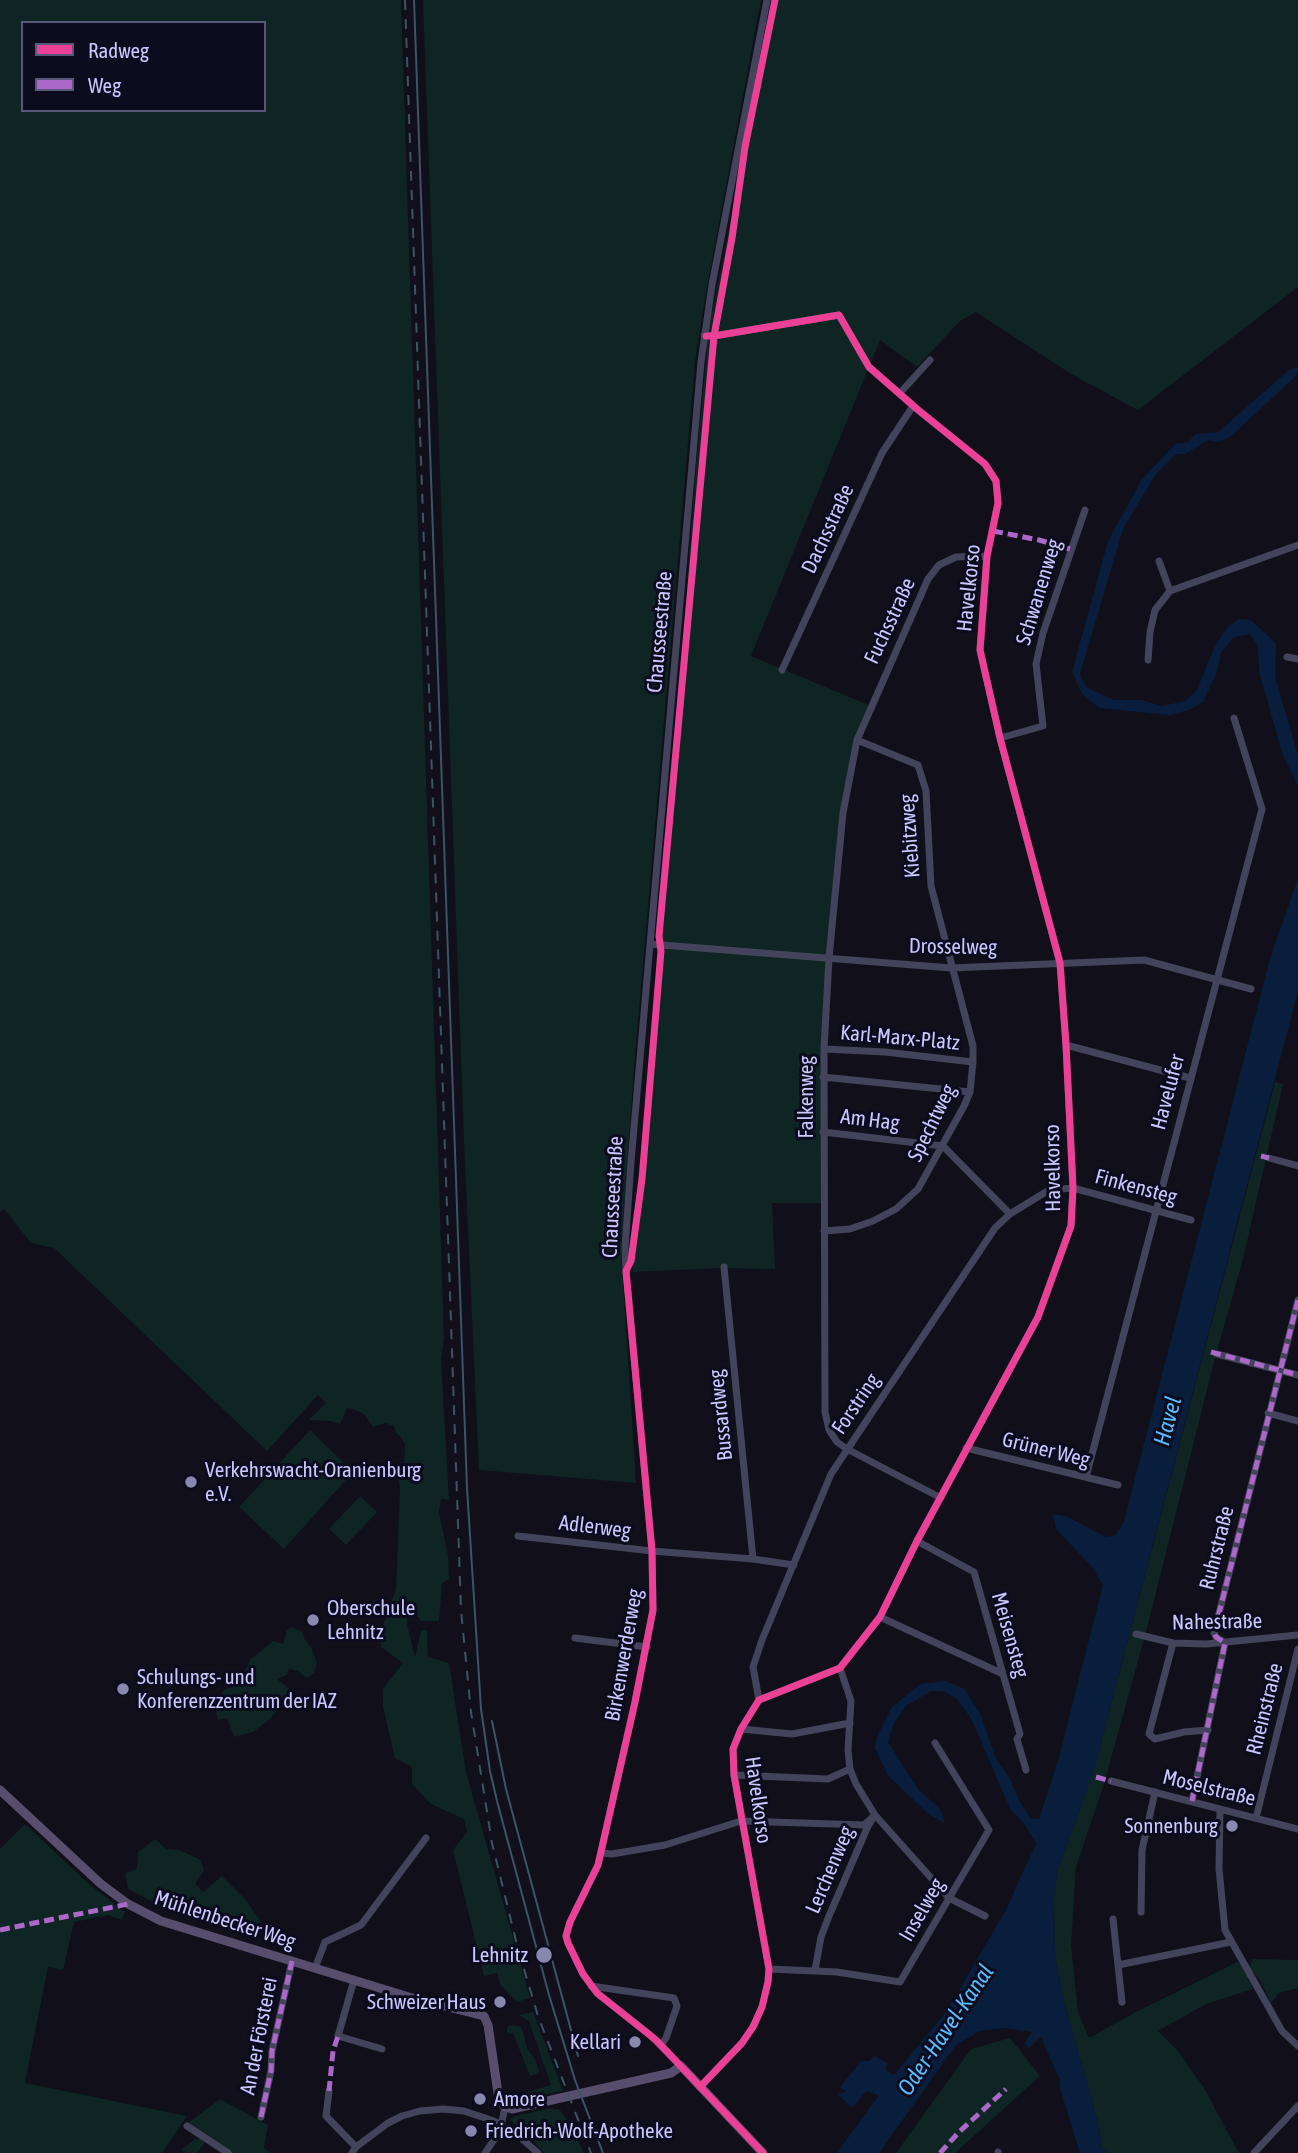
<!DOCTYPE html>
<meta charset="utf-8">
<style>
body{margin:0}
#map{position:relative;width:1298px;height:2153px;overflow:hidden;background:#100f1a;font-family:"Asap Condensed",sans-serif}
canvas{display:block}
.legend{position:absolute;left:21px;top:21px;width:245px;height:91px;box-sizing:border-box;background:#0d0b1e;border:2px solid #595778;margin:0;padding:9px 12px;list-style:none;font-size:21px;color:#cbc8ff}
.legend li{display:flex;align-items:center;gap:14px;height:35px}
.legend b{width:35px;border:2px solid #595778}
</style>
<div id="map">
<canvas width="1298" height="2153"></canvas>
<ul class="legend">
<li><b style="height:9px;background:#ea4096"></b>Radweg</li>
<li><b style="height:9px;background:#ac68c9"></b>Weg</li>
</ul>
</div>
<script>
const context = document.querySelector('canvas').getContext('2d');
context.lineJoin = 'round';
function fill(path, color) { context.fillStyle = color; context.fill(path, 'evenodd'); }
const toPath = rows => new Path2D(rows.map(r => 'M' + r).join(''));
function strokePath(path, color, width, dash) { context.strokeStyle = color; context.lineWidth = width; context.lineCap = dash ? 'butt' : 'round'; context.setLineDash(dash || []); context.stroke(path); }
function label(font, color, halo, rows, align = 'center') {
  context.font = font + ' "Asap Condensed",sans-serif'; context.lineWidth = 6; context.setLineDash([]); context.textBaseline = 'middle'; context.strokeStyle = halo; context.fillStyle = color; for (const [text, x, y, turn = 0] of rows) {
    context.save(); context.translate(x, y); context.rotate((+turn || 0) * Math.PI / 180); context.textAlign = isNaN(turn) ? turn : align; if (halo) context.strokeText(text, 0, 0); context.fillText(text, 0, 0); context.restore();
  }
}
const green = toPath([
 [0,0,401,0,444,1338,441,1359,449,1500,441,1499,439,1512,448,1556,449,1579,442,1583,439,1621,421,1621,415,1612,407,1615,407,1624,415,1657,421,1631,427,1630,428,1657,449,1663,466,1772,530,1998,517,2002,500,1984,497,1973,484,1976,453,1850,467,1832,464,1819,431,1804,412,1784,412,1767,395,1758,383,1707,383,1689,403,1663,381,1647,380,1633,396,1589,400,1489,396,1465,404,1462,405,1445,401,1437,396,1433,394,1426,385,1423,373,1427,364,1414,353,1409,347,1408,340,1424,331,1421,309,1420,326,1403,318,1395,267,1451,54,1248,31,1243,4,1209,0,1212],
 [23,23,264,23,264,110,23,110],
 [423,0,761,0,705,298,695,362,635,1057,621,1249,636,1483,479,1470,464,1140],
 [776,0,1298,0,1298,287,1138,410,1071,374,976,312,960,321,917,367,880,340,751,656,871,706,857,740,843,813,829,958,824,1203,772,1203,775,1269,720,1268,633,1272,632,1263,641,1207,662,958,661,942,695,478,709,327],
 [1275,1082,1283,1084,1243,1259,1215,1358,1146,1632,1104,1784,1076,1867,1071,1945,1078,2013,1089,2038,1136,2012,1237,1962,1240,1963,1253,1989,1206,2004,1158,2031,1177,2050,1204,2088,1239,2153,1108,2153,1102,2148,1098,2122,1064,2002,1055,1958,1054,1897,1058,1869,1093,1773],
 [310,1430,353,1472,284,1549,239,1507],
 [360,1496,377,1512,346,1545,329,1529],
 [292,1627,302,1632,305,1640,311,1647,317,1663,314,1673,307,1678,298,1671,289,1669,287,1675,277,1679,292,1691,270,1719,253,1732,234,1737,227,1718,218,1720,214,1705,225,1689,237,1686,251,1659,273,1641,283,1644,287,1630],
 [25,1824,89,1884,125,1912,122,1920,108,1915,74,1922,63,1970,48,1967,25,2083,187,2116,162,2153,0,2153,0,1849],
 [155,1839,166,1849,179,1850,201,1860,204,1870,195,1884,203,1892,222,1876,246,1900,261,1922,246,1935,162,1907,128,1889,125,1873,137,1869,138,1852],
 [1253,1959,1298,1960,1298,1988,1279,1993,1271,2003,1259,1978,1249,1968],
 [533,2012,563,2091,512,2100,510,2097,551,2085,529,2021,519,2015],
 [510,2025,520,2026,523,2031,527,2049,535,2059,539,2071,536,2074,530,2076,513,2033,509,2034,507,2032,507,2027],
 [1010,2038,1040,2076,955,2153,896,2153,971,2049],
 [220,2099,268,2125,264,2148,271,2153,224,2153,206,2141,197,2153,186,2153,182,2149,195,2139,201,2138,184,2126],
 [551,2108,560,2110,570,2124,584,2153,544,2153,528,2135,510,2120,515,2116]
]);
const water = toPath([
 [1298,367,1298,372,1294,378,1230,437,1218,442,1208,440,1185,454,1176,454,1156,474,1123,529,1080,674,1086,687,1114,700,1141,700,1162,706,1185,701,1197,690,1214,648,1227,628,1238,619,1251,620,1276,643,1275,677,1298,755,1298,785,1283,755,1259,672,1258,647,1250,634,1234,637,1222,651,1216,674,1203,702,1191,709,1171,715,1099,708,1082,694,1072,672,1108,541,1142,479,1176,443,1187,443,1196,434,1218,432,1289,370],
 [1298,879,1298,991,1093,1773,1058,1869,1054,1897,1055,1958,1064,2002,1098,2122,1102,2148,1108,2153,1080,2153,1060,2088,1060,2080,1041,2037,1029,2048,1024,2044,1032,2032,1003,2028,980,2031,956,2045,879,2153,837,2153,879,2095,866,2091,852,2108,838,2094,846,2092,840,2087,861,2061,870,2061,874,2056,888,2063,885,2069,894,2075,946,2012,1006,1910,1036,1843,1025,1825,1010,1809,972,1720,957,1699,944,1691,931,1691,906,1706,894,1723,888,1742,918,1789,940,1809,945,1823,930,1815,888,1776,875,1748,877,1737,892,1707,920,1684,945,1681,965,1689,981,1716,996,1759,1008,1775,1020,1802,1030,1818,1039,1819,1058,1761,1103,1585,1092,1567,1056,1529,1053,1514,1066,1516,1106,1537,1116,1535,1124,1521,1271,955]
]);
const minor = toPath([
 [900,393,930,360],
 [1159,561,1170,591],
 [1287,657,1298,659],
 [1148,660,1150,632,1155,610,1170,591,1298,545],
 [782,670,882,453,913,406],
 [1000,738,1043,726,1036,664,1043,633,1085,510],
 [650,944,951,968,1144,960,1251,989],
 [1066,1045,1190,1078],
 [824,1049,885,1052,973,1062],
 [823,1077,970,1092],
 [823,1132,943,1146,1010,1214],
 [1269,1158,1298,1166],
 [824,1231,850,1229,873,1221,896,1209,918,1189,964,1106,970,1092,973,1062,973,1046,931,886,926,791,918,765,857,740],
 [724,1267,753,1559],
 [1217,1354,1298,1375],
 [1268,1413,1298,1421],
 [966,1448,1118,1485],
 [1086,1477,1262,809,1234,718],
 [941,1498,847,1449,837,1442,829,1430,825,1412,824,1049,829,958,843,813,857,740,928,579,939,565,956,557,987,556],
 [518,1536,652,1551,753,1559,794,1565],
 [917,1541,974,1572,1020,1734,1017,1739,1026,1770],
 [880,1617,1003,1674],
 [1136,1634,1173,1643,1206,1644,1298,1635],
 [575,1638,647,1647],
 [1173,1643,1149,1734,1155,1739,1184,1732,1208,1730],
 [759,1700,753,1667,762,1640,831,1474,995,1228,1010,1214,1049,1190,1073,1188,1191,1220],
 [741,1729,792,1734,850,1723],
 [734,1775,828,1779,850,1769],
 [1111,1781,1298,1829],
 [1192,1801,1225,1643,1216,1637,1214,1633,1298,1300],
 [1220,1809,1219,1869,1225,1930,1282,2031,1298,2046],
 [1256,1818,1298,1649],
 [602,1853,612,1854,665,1845,741,1821,864,1825,875,1815,949,1898,985,1916],
 [1141,1912,1142,1850,1155,1792],
 [1113,1919,1122,2002],
 [1118,1965,1231,1942],
 [315,1968,325,1942,361,1925,426,1838],
 [769,1969,837,1972,900,1982,989,1830,935,1743],
 [815,1970,821,1937,829,1916,868,1826,875,1815,856,1784,850,1769,848,1750,851,1701,840,1668],
 [354,1980,338,2036,382,2049],
 [591,1986,674,1998,677,2006,666,2038,661,2045],
 [681,2066,649,2034,597,1993,583,1974,568,1943,566,1936,570,1922,598,1865,635,1702,653,1610,652,1551,626,1271,625,1248,631,1162,701,362,712,285,767,0],
 [700,2087,742,2043,753,2027,762,2007,768,1982,769,1969,734,1775,733,1749,741,1729,759,1700,840,1668,880,1617,917,1541,1038,1317,1071,1226,1073,1188,1066,1045,1060,963,1000,738,980,650,987,556,998,503,996,481,985,464,917,409,869,367,839,315,714,336,704,335],
 [329,2091,326,2116,356,2147],
 [261,2117,271,2071,272,2051,292,1961],
 [187,2126,228,2153],
 [998,2152,998,2153],
 [352,2153,356,2147,388,2123,402,2116,420,2111,443,2109,464,2111,494,2121,521,2138,538,2153],
 [485,2153,500,2131,505,2107],
 [1254,2153,1298,2106]
]);
const major = toPath([
 [0,1790,101,1884,128,1904,161,1921,409,1997,484,2016,488,2025,499,2100,505,2107,512,2109,671,2073,681,2066,763,2153]
]);
const tram = toPath([
 [414,0,467,1488,481,1709,490,1771,497,1801,549,1995,575,2080,603,2153],
 [492,1721,506,1789,578,2056]
]);
const rail = toPath([
 [405,0,461,1610,471,1712,492,1843,518,1949,538,2016,591,2153]
]);
const quiet = toPath([
 [993,531,1039,540,1070,549],
 [1261,1156,1269,1158],
 [1211,1352,1298,1375],
 [1096,1777,1111,1781],
 [1192,1801,1225,1643,1216,1637,1214,1633,1298,1300],
 [0,1930,128,1904],
 [329,2091,333,2051,338,2036],
 [261,2117,271,2071,272,2051,292,1961],
 [940,2153,959,2132,1006,2089]
]);
const cycleway = toPath([
 [700,2087,742,2043,753,2027,762,2007,768,1982,769,1969,734,1775,733,1749,741,1729,759,1700,840,1668,880,1617,917,1541,1038,1317,1071,1226,1073,1188,1066,1045,1060,963,1000,738,980,650,987,556,998,503,996,481,985,464,917,409,869,367,839,315,714,336,706,336],
 [763,2153,656,2040,597,1993,583,1974,568,1943,566,1936,570,1922,598,1865,635,1702,653,1610,652,1551,626,1271,631,1261,642,1179,661,951,659,936,714,336,732,238,745,147,775,0]
]);
const markers = [
 [191,1482,7,"#8a87af"],
 [313,1620,7,"#8a87af"],
 [123,1689,7,"#8a87af"],
 [1232,1826,7,"#8a87af"],
 [544,1955,9,"#8a87af"],
 [500,2002,7,"#8a87af"],
 [635,2042,7,"#8a87af"],
 [480,2099,7,"#8a87af"],
 [471,2131,7,"#8a87af"]
];
const streetNames = [
 ["Dachsstraße",828,529,-65],
 ["Havelkorso",969,588,-84],
 ["Schwanenweg",1039,592,-73],
 ["Fuchsstraße",890,621,-65],
 ["Chausseestraße",660,632,-85],
 ["Kiebitzweg",910,836,-94],
 ["Drosselweg",953,947,1],
 ["Karl-Marx-Platz",900,1038,5],
 ["Havelufer",1168,1092,-75],
 ["Falkenweg",806,1097,-90],
 ["Am Hag",870,1120,7],
 ["Spechtweg",932,1123,-64],
 ["Havelkorso",1053,1168,-91],
 ["Finkensteg",1136,1187,15],
 ["Chausseestraße",613,1197,-87],
 ["Forstring",856,1404,-56],
 ["Bussardweg",721,1415,-96],
 ["Grüner Weg",1046,1450,14],
 ["Adlerweg",595,1527,7],
 ["Ruhrstraße",1217,1548,-76],
 ["Nahestraße",1217,1622,-1],
 ["Meisensteg",1010,1635,74],
 ["Birkenwerderweg",624,1655,-80],
 ["Rheinstraße",1265,1709,-76],
 ["Moselstraße",1209,1788,14],
 ["Havelkorso",758,1800,82],
 ["Lerchenweg",830,1870,-67],
 ["Inselweg",922,1910,-60],
 ["Mühlenbecker Weg",225,1920,18],
 ["An der Försterei",259,2036,-79]
];
const poiNames = [
 ["Verkehrswacht-Oranienburg",205,1470],
 ["e.V.",205,1494],
 ["Oberschule",327,1608],
 ["Lehnitz",327,1632],
 ["Schulungs- und",137,1677],
 ["Konferenzzentrum der IAZ",137,1701],
 ["Sonnenburg",1218,1826,"right"],
 ["Lehnitz",528,1955,"right"],
 ["Schweizer Haus",486,2002,"right"],
 ["Kellari",621,2042,"right"],
 ["Amore",494,2099],
 ["Friedrich-Wolf-Apotheke",485,2131]
];
const waterNames = [
 ["Havel",1168,1421,-75],
 ["Oder-Havel-Kanal",946,2030,-56]
];
fill(green, '#0e2524');
fill(water, '#091e3d');
strokePath(minor, '#43445b', 7);
strokePath(major, '#574d6d', 9);
strokePath(tram, '#3c5464', 2);
strokePath(rail, '#3c5464', 2, [10, 9]);
strokePath(quiet, '#ac68c9', 5, [10, 5]);
strokePath(cycleway, '#ea4096', 7);
for (const [x, y, r, color] of markers) { const dot = new Path2D(); dot.arc(x, y, r, 0, 2 * Math.PI); context.fillStyle = color; context.fill(dot); strokePath(dot, '#0d0b1e', 2.5); }
label('21px', '#cbc8ff', '#0d0b1e', streetNames);
label('21px', '#cbc8ff', '#0d0b1e', poiNames, 'left');
label('italic 23px', '#56bcff', '#0d0b1e', waterNames);
</script>
